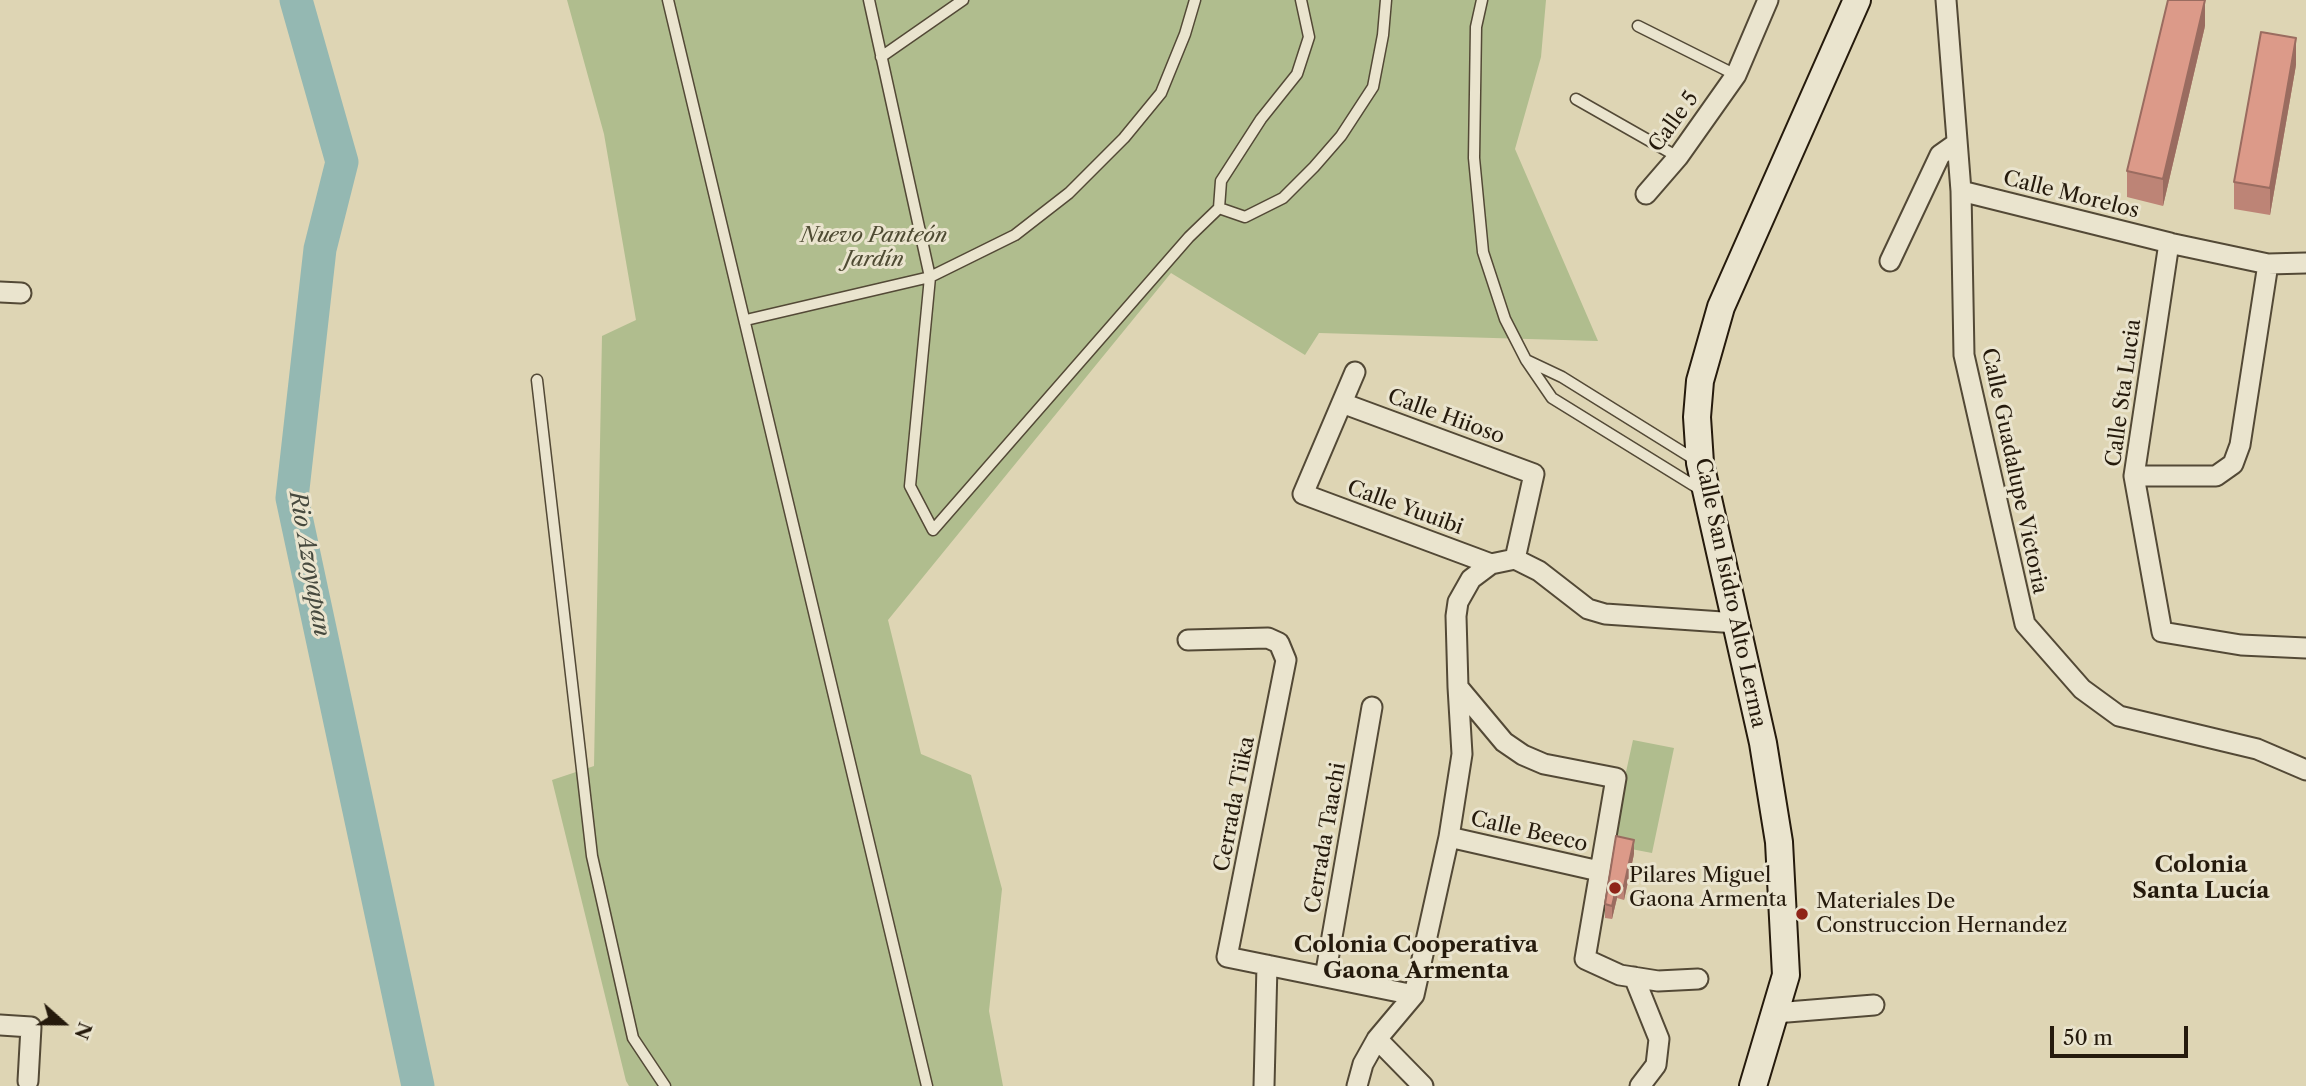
<!DOCTYPE html>
<meta charset="utf-8">
<style>
body{margin:0}
#map{position:relative;width:2306px;height:1086px;overflow:hidden;background:#ded5b4;font-family:"Libre Caslon Text",serif}
canvas{display:block}
.north{position:absolute;left:28px;top:988px;width:70px;height:70px;-webkit-text-stroke:5px #eae4ce;paint-order:stroke;rotate:111deg;font-size:19px;font-weight:700;line-height:28px;text-align:center;color:#251a0c}
.north::after{content:'';display:block;margin:auto;width:24px;height:32px;background:#251a0c;clip-path:polygon(50% 0,100% 100%,50% 72%,0 100%)}
.scale{position:absolute;left:2050px;top:1026px;width:138px;height:32px;box-sizing:border-box;border:4px solid #251a0c;border-top:0;padding-left:9px;font-size:21px;line-height:24px;white-space:nowrap;color:#251a0c;-webkit-text-stroke:5px #eae4ce;paint-order:stroke}
</style>
<div id="map">
<canvas width="2306" height="1086"></canvas>
<div class="north">N</div>
<div class="scale">50 m</div>
</div>
<script>
const context = document.querySelector('canvas').getContext('2d');
context.lineJoin = 'round';
function fill(path, color) { context.fillStyle = color; context.fill(path, 'evenodd'); }
const toPath = rows => new Path2D(rows.map(r => 'M' + r).join(''));
function strokePath(path, color, width, dash) { context.strokeStyle = color; context.lineWidth = width; context.lineCap = dash ? 'butt' : 'round'; context.setLineDash(dash || []); context.stroke(path); }
function label(font, color, halo, rows, align = 'center') {
  context.font = font + ' "Libre Caslon Text",serif'; context.lineWidth = 6; context.setLineDash([]); context.textBaseline = 'middle'; context.strokeStyle = halo; context.fillStyle = color; for (const [text, x, y, turn = 0] of rows) {
    context.save(); context.translate(x, y); context.rotate((+turn || 0) * Math.PI / 180); context.textAlign = isNaN(turn) ? turn : align; if (halo) context.strokeText(text, 0, 0); context.fillText(text, 0, 0); context.restore();
  }
}
const green = toPath([
 [567,0,1546,0,1541,57,1515,149,1598,341,1319,333,1305,355,1171,273,888,620,921,754,971,775,1002,889,989,1011,1003,1086,629,1086,626,1081,552,780,594,766,602,336,636,320,604,134],
 [1633,740,1674,748,1652,853,1610,845]
]);
const river = toPath([
 [296,0,342,162,320,249,292,498,418,1086]
]);
const lane = toPath([
 [668,0,927,1086],
 [869,0,930,277,910,486,933,530,1189,237,1219,208],
 [1301,0,1309,37,1297,74,1261,119,1221,181,1219,208,1245,217,1283,198,1314,167,1341,136,1373,87,1383,35,1386,0],
 [1482,0,1476,27,1474,158,1483,252,1505,319,1526,360,1552,398,1701,490],
 [1638,26,1736,75],
 [881,57,963,0],
 [1576,99,1678,157],
 [746,320,930,277,1015,235,1069,193,1124,138,1161,93,1185,34,1195,0],
 [1526,360,1562,377,1697,461],
 [537,380,592,856,633,1038,665,1086]
]);
const street = toPath([
 [1946,0,1961,191,1964,355,2025,624,2082,689,2119,716,2257,749,2306,770],
 [1961,191,2170,243],
 [1646,194,1678,157,1736,75,1768,0],
 [1890,261,1940,155,1957,143],
 [2306,263,2268,264,2169,243,2134,476,2162,632,2241,645,2306,648],
 [0,292,21,293],
 [1355,372,1303,494,1491,564],
 [1342,403,1534,474,1515,559],
 [2134,476,2216,476,2233,464,2240,445,2268,264],
 [1515,559,1539,571,1588,609,1605,614,1737,623],
 [1188,640,1268,638,1279,643,1286,660,1227,957,1414,995],
 [1458,687,1504,742,1523,755,1544,764,1616,778,1585,959,1620,975,1658,981,1698,979],
 [1449,837,1599,871],
 [1325,977,1372,707],
 [1634,977,1659,1039,1656,1065,1640,1086],
 [1775,1013,1874,1005],
 [0,1025,31,1027,28,1081],
 [1377,1039,1423,1086],
 [1264,1086,1267,965],
 [1357,1086,1363,1064,1377,1039,1414,995,1449,837,1462,754,1458,687,1456,616,1458,602,1471,579,1491,564,1515,559]
]);
const secondary = toPath([
 [1753,1086,1786,975,1779,842,1763,743,1700,463,1697,417,1700,381,1721,307,1857,0]
]);
const wall = toPath([
 [2205,26,2163,206,2127,197,2127,171],
 [2296,65,2270,215,2234,209,2234,182],
 [1634,854,1624,900,1617,898,1612,919,1605,918,1605,904]
]);
const shadedWall = toPath([
 [2205,0,2205,26,2163,206,2163,179],
 [2296,38,2296,65,2270,215,2270,188],
 [1634,840,1634,854,1624,900,1624,886],
 [1617,885,1617,898,1612,919,1612,906]
]);
const building = toPath([
 [2168,0,2205,0,2163,179,2127,171,2168,0],
 [2261,32,2296,38,2270,188,2234,182,2261,32],
 [1616,836,1634,840,1624,886,1617,885,1612,906,1605,904,1616,836]
]);
const markers = [
 [1615,888,7,"#8f2418"],
 [1802,914,7,"#8f2418"]
];
const streetNames = [
 ["Calle 5",1674,122,-54],
 ["Calle Morelos",2071,195,14],
 ["Calle Sta Lucia",2124,393,-82],
 ["Calle Hiioso",1446,417,20],
 ["Calle Guadalupe Victoria",2014,471,78],
 ["Calle Yuuibi",1405,508,20],
 ["Calle San Isidro Alto Lerma",1730,593,78],
 ["Cerrada Tiika",1235,804,-79],
 ["Calle Beeco",1529,832,13],
 ["Cerrada Taachi",1326,838,-80]
];
const parkNames = [
 ["Nuevo Panteón",874,236],
 ["Jardín",874,260]
];
const poiNames = [
 ["Pilares Miguel",1629,876],
 ["Gaona Armenta",1629,900],
 ["Materiales De",1816,902],
 ["Construccion Hernandez",1816,926]
];
const waterNames = [
 ["Rio Azoyapan",309,564,80]
];
const neighbourhoodNames = [
 ["Colonia",2201,865],
 ["Santa Lucía",2201,891],
 ["Colonia Cooperativa",1416,945],
 ["Gaona Armenta",1416,971]
];
fill(green, '#b0bd8e');
strokePath(river, '#94b8b2', 33);
strokePath(lane, '#534936', 13);
strokePath(street, '#534936', 23);
strokePath(secondary, '#251a0c', 30);
strokePath(lane, '#eae4ce', 10);
strokePath(street, '#eae4ce', 19);
strokePath(secondary, '#eae4ce', 26);
fill(wall, '#bd8476');
fill(shadedWall, '#9a6c60');
fill(building, '#dc9a89');
strokePath(building, '#9a6c60', 2);
for (const [x, y, r, color] of markers) { const dot = new Path2D(); dot.arc(x, y, r, 0, 2 * Math.PI); context.fillStyle = color; context.fill(dot); strokePath(dot, '#eae4ce', 2.5); }
label('21px', '#251a0c', '#eae4ce', streetNames);
label('italic 21px', '#4f4b33', '#eae4ce', parkNames);
label('21px', '#251a0c', '#eae4ce', poiNames, 'left');
label('italic 23px', '#46493e', '#eae4ce', waterNames);
label('bold 23px', '#251a0c', '#eae4ce', neighbourhoodNames);
</script>
